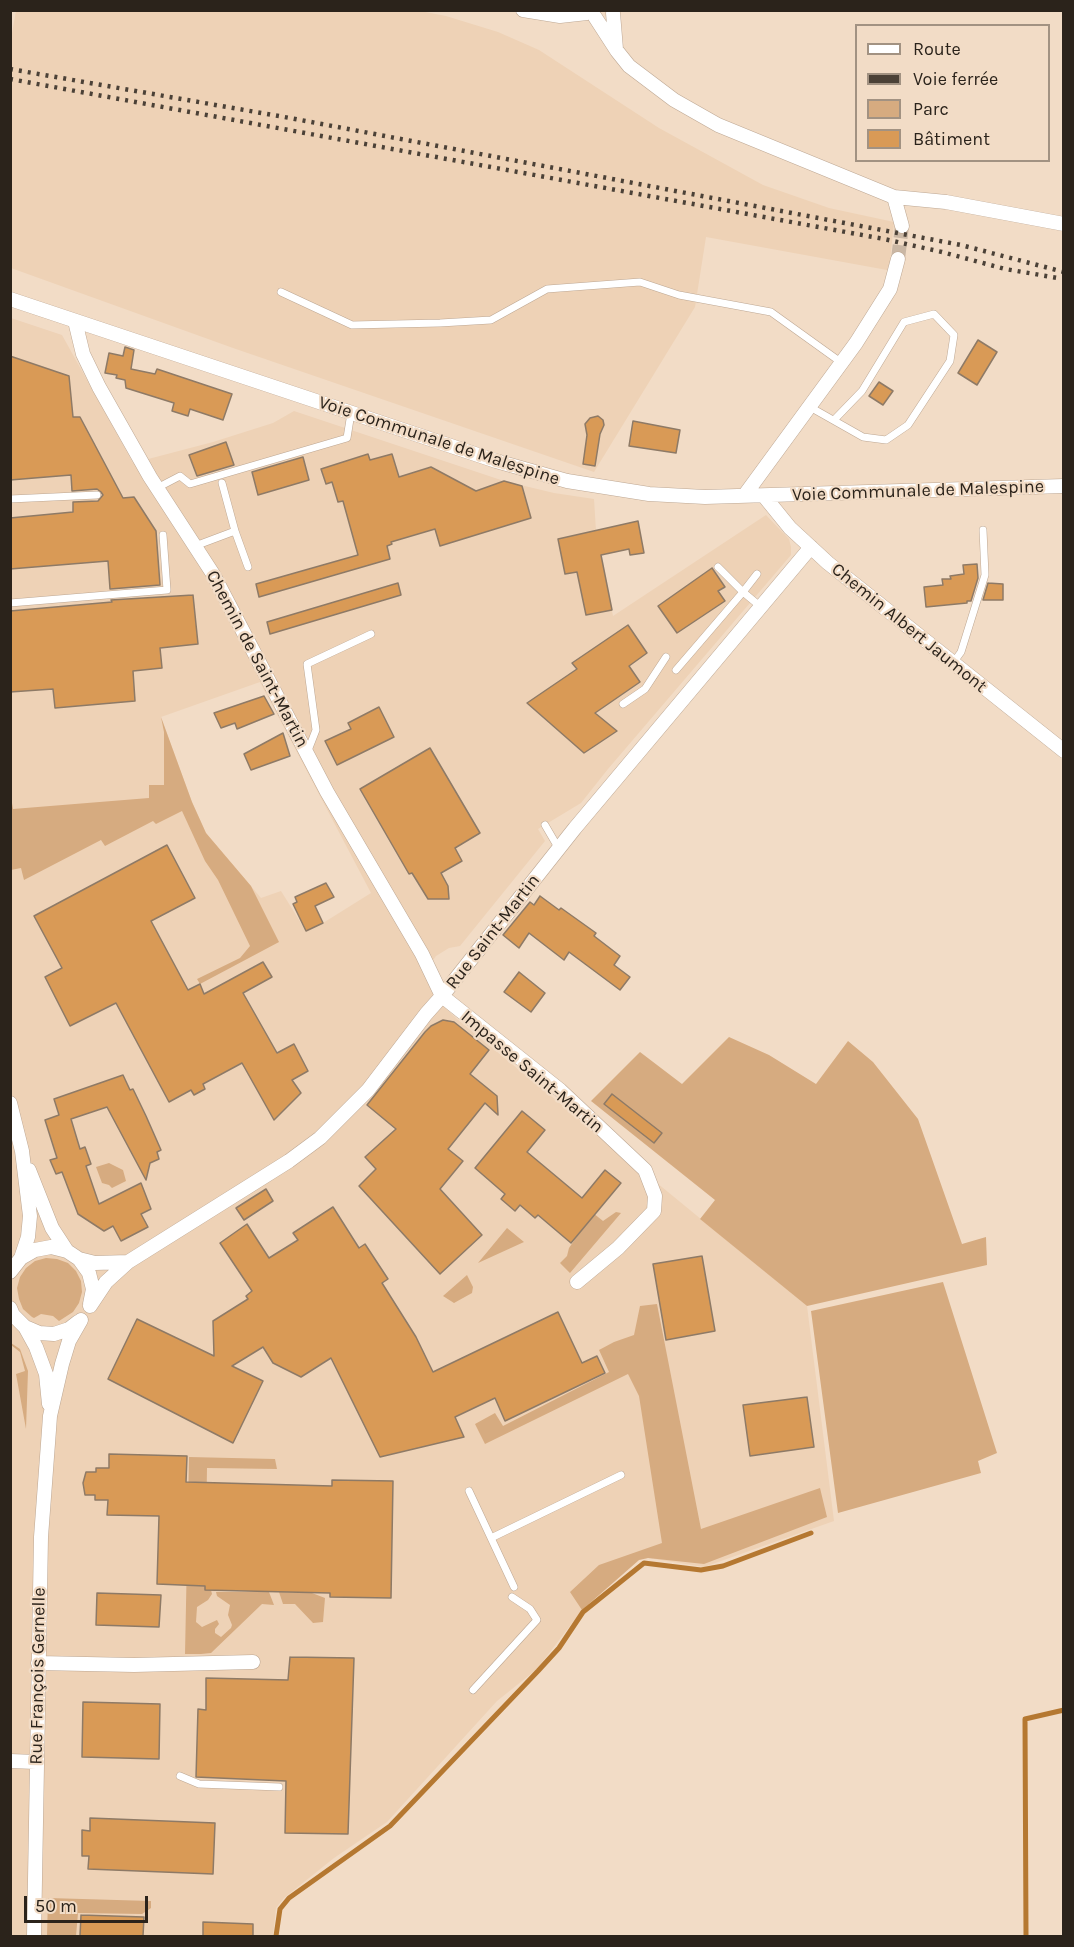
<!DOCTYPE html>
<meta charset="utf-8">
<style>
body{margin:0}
#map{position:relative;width:1074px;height:1947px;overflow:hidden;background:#f2dcc6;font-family:Karla,sans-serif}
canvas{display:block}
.frame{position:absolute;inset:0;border:12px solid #2b231b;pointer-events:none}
.legend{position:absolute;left:855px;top:24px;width:195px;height:138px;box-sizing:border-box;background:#f2dcc6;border:2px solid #a29282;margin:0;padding:8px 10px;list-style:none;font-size:18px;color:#2b231b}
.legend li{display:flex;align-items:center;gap:12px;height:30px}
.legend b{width:30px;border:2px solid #a29282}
.scale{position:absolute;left:24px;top:1896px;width:124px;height:27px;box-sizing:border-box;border:3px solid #2b231b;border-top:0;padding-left:8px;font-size:18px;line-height:21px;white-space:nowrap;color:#2b231b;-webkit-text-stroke:4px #f2dcc6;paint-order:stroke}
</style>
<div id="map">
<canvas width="1074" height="1947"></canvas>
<div class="frame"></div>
<ul class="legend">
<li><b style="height:8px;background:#fff"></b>Route</li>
<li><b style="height:8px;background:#4b4137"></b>Voie ferrée</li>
<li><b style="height:16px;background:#d6ab80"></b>Parc</li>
<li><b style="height:16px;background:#d99a56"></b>Bâtiment</li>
</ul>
<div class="scale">50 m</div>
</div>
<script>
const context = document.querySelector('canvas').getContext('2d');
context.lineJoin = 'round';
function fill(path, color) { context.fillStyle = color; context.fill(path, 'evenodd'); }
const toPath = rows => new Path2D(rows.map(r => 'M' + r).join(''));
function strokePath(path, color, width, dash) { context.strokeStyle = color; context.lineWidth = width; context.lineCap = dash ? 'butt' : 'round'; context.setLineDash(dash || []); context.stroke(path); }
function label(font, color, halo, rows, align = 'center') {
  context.font = font + ' Karla,sans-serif'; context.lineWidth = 4.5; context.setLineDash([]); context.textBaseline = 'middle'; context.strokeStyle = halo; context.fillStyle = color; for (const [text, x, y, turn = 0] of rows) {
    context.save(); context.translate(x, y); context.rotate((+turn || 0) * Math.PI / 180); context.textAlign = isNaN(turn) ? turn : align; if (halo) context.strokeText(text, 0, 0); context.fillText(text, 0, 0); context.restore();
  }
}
const built = toPath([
 [415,10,446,16,498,32,539,50,659,128,763,185,829,208,894,222,890,262,887,270,706,237,695,307,594,472,233,348,11,268,10,44,16,11],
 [11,318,62,335,133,463,213,442,273,423,294,411,504,481,554,493,594,499,596,531,613,616,766,515,789,539,791,547,791,555,608,769,581,803,538,829,545,841,460,946,449,948,436,956,424,973,437,1000,457,1019,807,1306,834,1521,704,1567,648,1558,639,1560,582,1610,537,1669,497,1701,387,1822,334,1858,284,1898,276,1908,273,1936,11,1936],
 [260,682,371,893,323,923,306,931,281,891,261,898,206,833,192,802,161,717],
 [243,993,277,1053,294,1045,308,1070,292,1080,301,1093,274,1119,204,994]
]);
const green = toPath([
 [161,717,192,802,206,833,251,886,279,942,200,984,197,979,240,958,250,946,218,880,205,861,182,811,156,824,153,821,105,846,101,840,24,880,21,868,11,870,11,797,13,809,149,798,149,785,164,785,164,732],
 [729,1037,769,1055,816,1084,848,1041,873,1062,918,1119,962,1244,986,1237,987,1265,807,1306,700,1219,715,1200,591,1101,640,1052,682,1084],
 [109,1163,123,1170,126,1181,112,1188,109,1185,102,1183,96,1167],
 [616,1212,621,1213,570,1273,560,1263,567,1256,569,1248,593,1213,603,1221],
 [507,1228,524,1242,478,1263],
 [46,1258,57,1259,68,1263,76,1271,81,1281,82,1292,79,1303,73,1312,59,1321,53,1316,41,1314,34,1318,32,1317,23,1309,19,1299,17,1288,20,1277,26,1268,35,1261],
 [467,1275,473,1287,472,1293,454,1303,443,1296],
 [943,1282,997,1453,978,1461,981,1473,838,1513,811,1311],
 [657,1304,701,1529,820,1488,827,1517,704,1564,648,1558,639,1560,582,1610,570,1592,599,1565,662,1543,639,1396,628,1374,485,1444,475,1424,495,1413,503,1426,609,1372,599,1350,614,1342,634,1335,640,1306],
 [11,1343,20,1349,28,1371,26,1429,16,1374,25,1371,20,1352,11,1345],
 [189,1457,275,1459,277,1469,207,1468,205,1589,211,1590,212,1594,208,1600,197,1607,196,1622,202,1627,217,1620,219,1624,215,1629,215,1633,221,1637,231,1628,232,1625,228,1615,230,1605,217,1596,216,1592,269,1592,274,1605,262,1604,211,1653,201,1654,185,1654],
 [279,1592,312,1593,325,1598,323,1622,313,1623,295,1604,283,1604],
 [48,1898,151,1901,151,1908,142,1914,78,1913,76,1936,47,1936]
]);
const stream = toPath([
 [276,1936,280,1909,289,1898,390,1826,538,1671,559,1648,583,1612,644,1563,701,1570,723,1566,811,1533],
 [1026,1936,1025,1719,1064,1710]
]);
const building = toPath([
 [978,340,997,352,977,385,958,373,978,340],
 [125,347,134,350,131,369,155,374,157,369,232,394,223,420,190,409,188,416,172,411,174,403,126,388,125,380,116,378,117,375,105,373,109,353,123,356,125,347],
 [10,356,69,376,73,417,80,417,123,498,134,497,156,531,160,585,110,589,108,561,10,569,10,518,73,512,73,502,98,501,103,495,101,492,97,489,72,491,71,475,10,480,10,356],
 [879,382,893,391,883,405,869,396,879,382],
 [598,416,603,420,604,425,600,434,595,466,583,464,587,435,585,424,590,418,598,416],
 [633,421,680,430,676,453,629,446,633,421],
 [226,442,234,465,197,476,189,455,226,442],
 [368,454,370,460,392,454,399,477,431,467,476,491,504,481,522,486,531,518,440,546,435,529,391,542,392,544,387,546,390,559,259,597,256,584,358,555,343,501,338,502,332,482,326,484,321,469,368,454],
 [303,457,309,480,258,495,252,472,303,457],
 [638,521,644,553,630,555,629,549,601,555,612,610,586,615,577,572,565,574,558,539,638,521],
 [977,564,978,578,971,601,967,601,967,603,926,607,924,587,943,585,942,579,951,579,950,576,964,574,963,565,977,564],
 [712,568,725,587,718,591,725,601,677,633,658,606,712,568],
 [398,583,401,595,270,634,267,622,398,583],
 [988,583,1003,584,1003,600,983,600,988,583],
 [193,595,198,644,160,648,162,668,133,671,135,701,55,708,53,689,10,692,10,611,112,602,111,600,193,595],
 [628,625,647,653,629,666,640,682,595,713,617,731,584,753,527,703,577,669,572,663,628,625],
 [264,696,274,714,237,729,235,723,221,728,214,713,264,696],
 [379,707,394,737,337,765,325,741,351,729,348,723,379,707],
 [283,733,290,756,251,770,244,754,283,733],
 [430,748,480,833,455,848,462,861,441,873,448,886,449,899,428,899,412,873,409,874,360,789,430,748],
 [167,845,195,898,151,921,188,990,200,984,204,994,263,962,272,977,243,993,277,1053,294,1044,308,1071,292,1080,301,1093,274,1120,242,1063,203,1084,205,1089,194,1095,191,1090,169,1102,116,1003,70,1026,45,977,62,968,34,916,167,845],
 [326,883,334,897,315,906,323,923,306,931,293,904,297,902,295,897,326,883],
 [540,896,559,910,561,908,596,933,594,936,620,956,614,965,630,977,620,990,569,952,564,960,529,933,519,948,503,935,530,902,534,905,540,896],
 [519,972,545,993,531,1012,504,992,519,972],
 [443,1020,454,1022,489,1050,470,1074,497,1096,498,1115,485,1103,448,1149,463,1161,440,1189,482,1235,440,1274,359,1186,376,1169,365,1157,396,1129,367,1105,425,1032,431,1026,443,1020],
 [123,1075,130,1090,133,1089,146,1116,161,1150,157,1152,159,1159,150,1163,146,1180,107,1107,71,1119,80,1149,85,1147,91,1164,86,1166,99,1204,141,1183,151,1209,141,1214,148,1227,121,1241,113,1226,104,1231,78,1214,62,1172,56,1174,50,1160,57,1158,45,1120,59,1115,54,1099,123,1075],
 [612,1094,662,1133,654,1143,604,1104,612,1094],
 [522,1111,545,1130,527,1152,582,1198,605,1170,621,1183,571,1243,538,1215,535,1218,520,1205,515,1211,501,1199,505,1194,475,1168,522,1111],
 [266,1189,273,1201,244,1220,236,1208,266,1189],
 [333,1207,359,1248,365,1244,388,1279,382,1283,416,1337,433,1372,558,1312,582,1363,597,1356,605,1373,505,1421,495,1398,455,1417,464,1437,380,1457,331,1358,301,1377,273,1363,263,1347,232,1366,263,1381,233,1443,108,1379,137,1319,214,1356,213,1321,248,1299,246,1296,252,1291,220,1243,247,1224,269,1258,298,1240,293,1233,333,1207],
 [702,1256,715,1331,666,1340,653,1264,702,1256],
 [807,1397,814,1447,750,1456,743,1405,807,1397],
 [109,1454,187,1456,186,1482,332,1486,332,1480,393,1481,391,1598,330,1597,330,1593,205,1590,205,1586,157,1584,159,1516,107,1515,108,1500,95,1500,95,1495,85,1495,83,1483,86,1472,96,1472,96,1468,109,1468,109,1454],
 [97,1593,161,1595,159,1627,96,1625,97,1593],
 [290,1657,354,1658,348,1834,285,1833,286,1781,196,1777,198,1709,206,1710,206,1678,288,1680,290,1657],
 [83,1702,160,1704,159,1759,82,1757,83,1702],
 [90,1818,215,1823,213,1874,88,1869,89,1856,82,1856,82,1830,90,1831,90,1818],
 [81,1915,144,1917,143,1936,80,1936,81,1915],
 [203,1922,253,1924,253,1936,203,1936,203,1922]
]);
const minorTunnel = toPath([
 [898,259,902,226]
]);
const service = toPath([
 [281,292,352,325,440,323,491,320,547,289,640,282,679,295,771,312,842,363],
 [810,407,863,437,886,440,908,425,950,361,954,335,934,314,904,322,862,391,834,420],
 [157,488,180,476,190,484,347,438,351,413],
 [10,499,97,495],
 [235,531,248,567],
 [195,546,235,531,222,483],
 [757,574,743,592,761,607],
 [10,603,167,590,163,535],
 [953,663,961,652,985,575,983,530],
 [676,670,743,592,718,567],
 [623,704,645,689,666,657],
 [307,753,316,730,307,664,371,634],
 [545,825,559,849],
 [469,1491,514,1587],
 [491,1538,621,1475],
 [473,1690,537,1620,530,1609,512,1597],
 [180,1776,199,1784,279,1787]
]);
const minor = toPath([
 [523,10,560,16,587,13],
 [613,13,616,49],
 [595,17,617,51,629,66,674,100,718,125,894,197,946,202,1064,224],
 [894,197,902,226],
 [10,299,496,461,567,481,649,494,705,497,1064,486],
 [75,321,83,354,99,387,150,477,213,574,327,792,422,954,442,996,560,1090,645,1170,655,1196,654,1211,618,1248,577,1282],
 [744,496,856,343,890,289,898,259],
 [764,496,790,528,828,563,1064,751],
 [10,1103,22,1151,30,1216,28,1237,21,1258],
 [29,1170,52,1228,67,1251],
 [79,1259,95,1263,128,1262],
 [10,1272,21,1258,35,1250,51,1247,67,1251,79,1259,89,1273,93,1289,90,1304],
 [90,1306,106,1282,128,1262,289,1161,320,1138,368,1090,426,1014,442,996,575,828,811,547],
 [10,1308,13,1315,25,1327,39,1333,54,1334,69,1329,78,1322],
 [25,1327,36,1347,46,1374,49,1404],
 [38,1663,134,1665,253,1662],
 [10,1761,36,1762],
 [34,1936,41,1537,49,1430,50,1416,62,1364,69,1341,81,1320]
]);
const rail = toPath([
 [10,69,290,118,961,245,1064,272],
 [10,79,884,239,942,252,1005,269,1058,278]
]);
const streetNames = [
 ["Voie Communale de Malespine",439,441,18],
 ["Voie Communale de Malespine",918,491,-2],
 ["Chemin Albert Jaumont",909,628,39],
 ["Chemin de Saint-Martin",257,659,62],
 ["Rue Saint-Martin",493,932,-52],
 ["Impasse Saint-Martin",532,1072,40],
 ["Rue François Gernelle",38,1676,-89]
];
fill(built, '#eed2b6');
fill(green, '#d6ab80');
strokePath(stream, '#b57831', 5);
fill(building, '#d99a56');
strokePath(building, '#8e7a66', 1.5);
strokePath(minorTunnel, '#cab7a4', 14, [14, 7]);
strokePath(service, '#bda793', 8);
strokePath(minor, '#bda793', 15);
strokePath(service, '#fff', 7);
strokePath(minor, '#fff', 14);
strokePath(rail, '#4b4137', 4.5, [3, 6]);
label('18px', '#2b231b', '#f2dcc6', streetNames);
</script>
